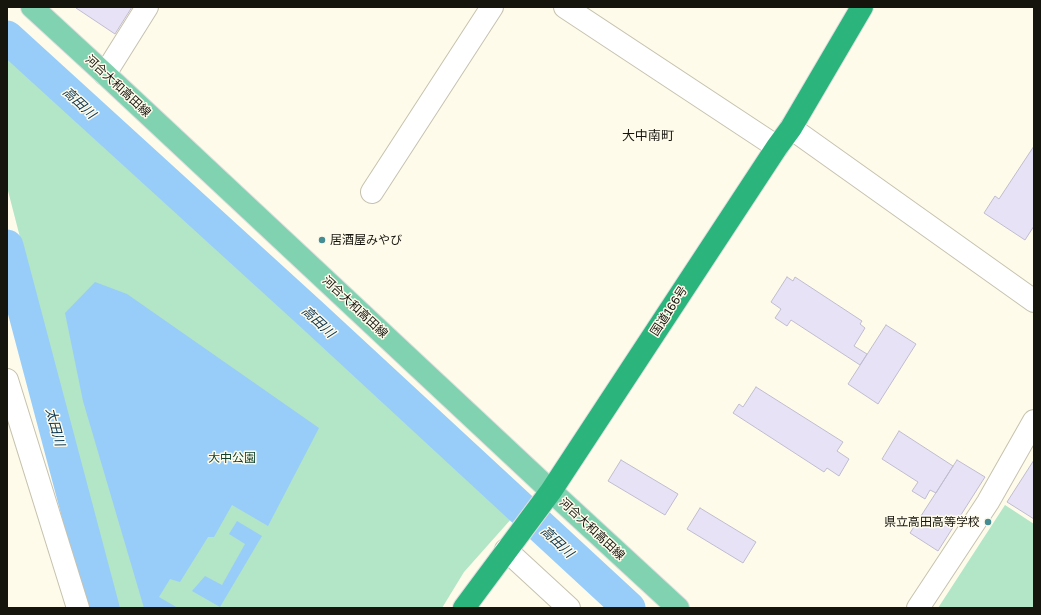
<!DOCTYPE html>
<meta charset="utf-8">
<style>
body{margin:0}
#map{position:relative;width:1041px;height:615px;overflow:hidden;background:#fefbeb;font-family:"Golos Text",sans-serif}
canvas{display:block}
.frame{position:absolute;inset:0;border:8px solid #15140d;pointer-events:none}
</style>
<div id="map">
<canvas width="1041" height="615"></canvas>
<div class="frame"></div>
</div>
<script>
const context = document.querySelector('canvas').getContext('2d');
context.lineJoin = 'round';
function fill(path, color) { context.fillStyle = color; context.fill(path, 'evenodd'); }
const toPath = rows => new Path2D(rows.map(r => 'M' + r).join(''));
function strokePath(path, color, width, dash) { context.strokeStyle = color; context.lineWidth = width; context.lineCap = dash ? 'butt' : 'round'; context.setLineDash(dash || []); context.stroke(path); }
function label(font, color, halo, rows, align = 'center') {
  context.font = font + ' "Golos Text","Noto Sans JP",sans-serif'; context.lineWidth = 3; context.setLineDash([]); context.textBaseline = 'middle'; context.strokeStyle = halo; context.fillStyle = color; for (const [text, x, y, turn = 0] of rows) {
    context.save(); context.translate(x, y); context.rotate((+turn || 0) * Math.PI / 180); context.textAlign = isNaN(turn) ? turn : align; if (halo) context.strokeText(text, 0, 0); context.fillText(text, 0, 0); context.restore();
  }
}
const green = toPath([
 [7,53,189,211,512,518,464,572,442,608,116,608,7,187],
 [1005,505,1034,524,1034,608,938,608]
]);
const water = toPath([
 [95,282,127,294,319,428,268,526,232,505,214,537,208,537,180,582,170,579,159,597,178,608,144,608,83,401,65,313],
 [237,521,262,536,220,607,192,591,205,576,222,585,245,544,229,534]
]);
const river = toPath([
 [7,37,312,315,629,608],
 [7,246,103,608]
]);
const building = toPath([
 [76,7,132,7,115,34,76,8,76,7],
 [1034,146,1034,226,1025,240,984,213,995,196,999,199,1034,146],
 [787,277,793,281,795,277,862,321,860,324,865,328,854,346,867,354,860,365,791,320,787,326,775,318,781,309,771,302,787,277],
 [886,325,916,344,878,404,848,384,886,325],
 [756,387,843,442,837,451,849,459,839,476,827,468,824,472,733,413,739,404,743,407,756,387],
 [899,431,953,466,936,493,930,490,925,499,912,491,918,482,882,459,899,431],
 [621,460,678,494,665,515,608,481,621,460],
 [957,460,985,477,938,551,910,533,957,460],
 [1034,460,1034,519,1007,502,1034,460],
 [700,508,756,542,743,563,687,529,700,508]
]);
const minor = toPath([
 [565,7,777,147],
 [105,74,147,7],
 [791,128,1034,301],
 [372,192,492,7],
 [7,380,78,608],
 [506,550,569,608],
 [918,608,988,502,1034,421]
]);
const major = toPath([
 [32,7,105,74,551,491,678,608]
]);
const highway = toPath([
 [464,608,551,491,777,147,791,128,862,7]
]);
const markers = [
 [322,240,4,"#458d92"],
 [988,522,4,"#458d92"]
];
const streetNames = [
 ["河合大和高田線",118,86,43],
 ["河合大和高田線",355,307,43],
 ["国道166号",669,311,-57],
 ["河合大和高田線",592,529,43]
];
const poiNames = [
 ["居酒屋みやび",330,240],
 ["県立高田高等学校",980,522,"right"]
];
const parkNames = [
 ["大中公園",232,458]
];
const waterNames = [
 ["高田川",79,103,43],
 ["高田川",318,322,43],
 ["太田川",55,427,75],
 ["高田川",557,542,43]
];
const neighbourhoodNames = [
 ["大中南町",648,136]
];
fill(green, '#b3e5c7');
fill(water, '#98cdf9');
strokePath(river, '#98cdf9', 33);
fill(building, '#e7e2f6');
strokePath(building, '#c0bccf', 1);
strokePath(minor, '#c6c2af', 24);
strokePath(major, '#dededd', 24);
strokePath(highway, '#dededd', 24);
strokePath(minor, '#fff', 22);
strokePath(major, '#80d2b0', 22);
strokePath(highway, '#2bb47b', 22);
for (const [x, y, r, color] of markers) { const dot = new Path2D(); dot.arc(x, y, r, 0, 2 * Math.PI); context.fillStyle = color; context.fill(dot); strokePath(dot, '#fefbeb', 1.5); }
label('12px', '#15140d', '#fefbeb', streetNames);
label('12px', '#15140d', '#fefbeb', poiNames, 'left');
label('12px', '#10422b', '#fefbeb', parkNames);
label('italic 13px', '#0a334f', '#fefbeb', waterNames);
label('13px', '#15140d', '#fefbeb', neighbourhoodNames);
</script>
